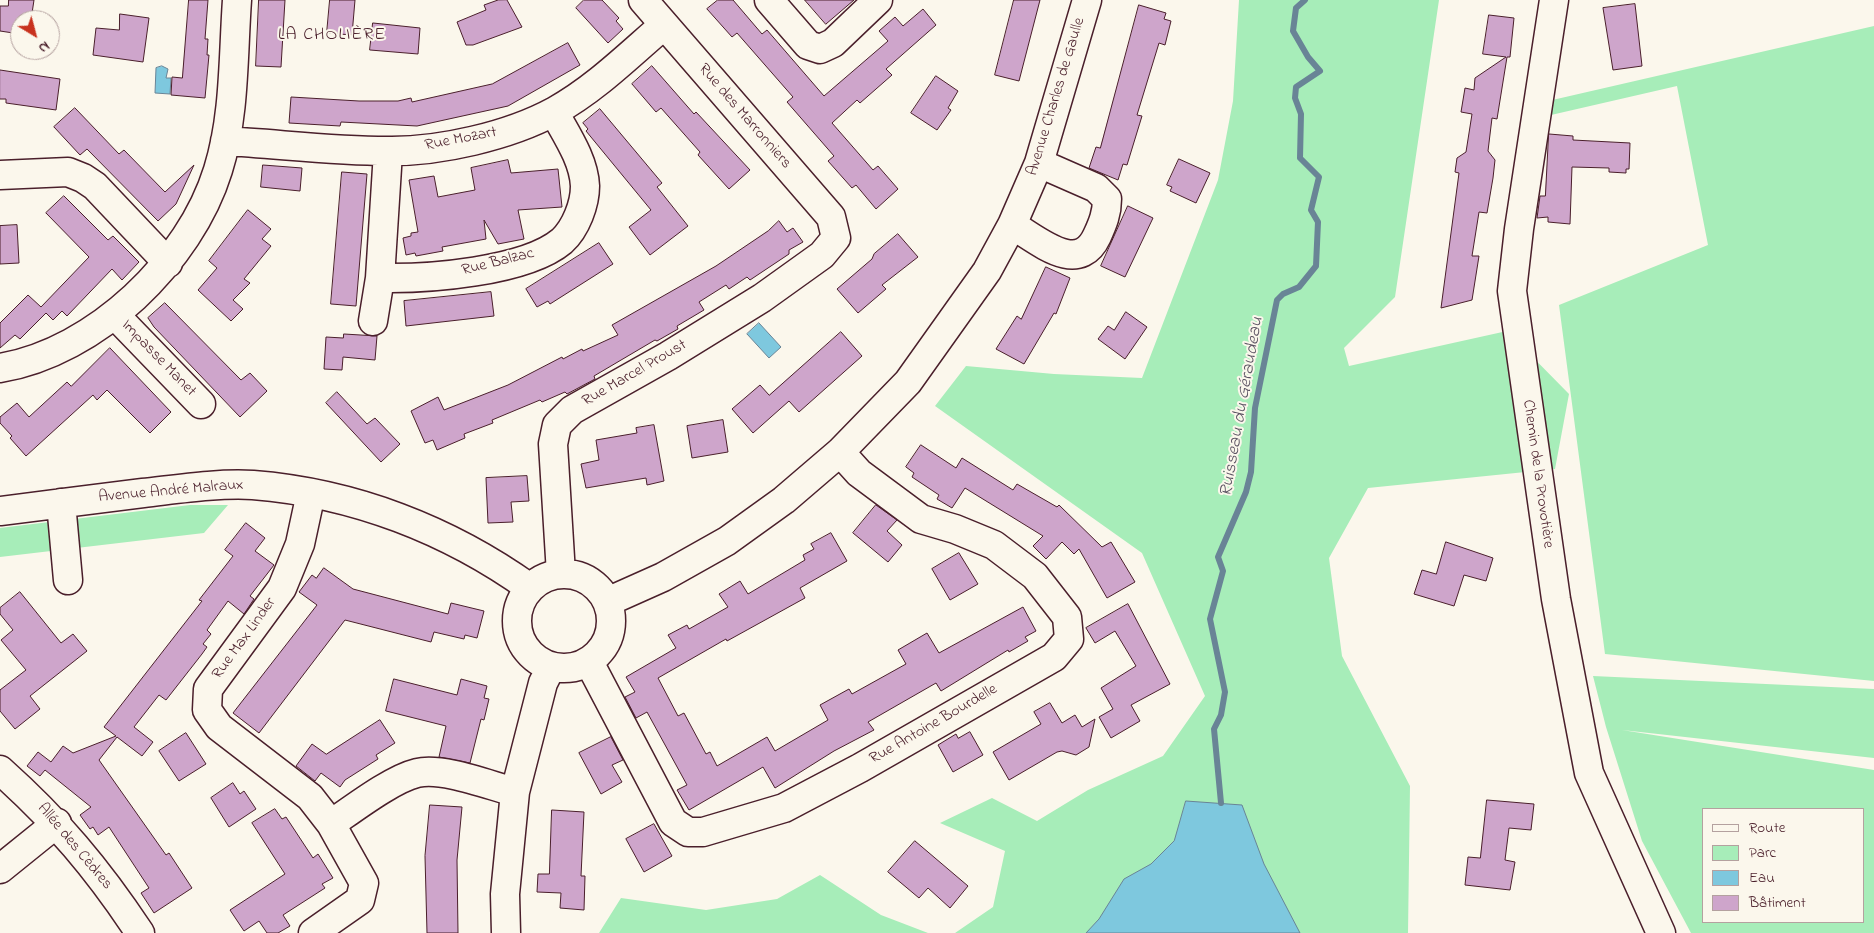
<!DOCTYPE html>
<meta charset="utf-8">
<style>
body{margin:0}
#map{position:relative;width:1874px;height:933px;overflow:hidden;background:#fbf7ec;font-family:"Indie Flower",sans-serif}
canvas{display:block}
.legend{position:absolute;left:1702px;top:808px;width:162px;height:115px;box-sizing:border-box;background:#fbf7ec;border:1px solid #b4a19f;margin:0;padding:6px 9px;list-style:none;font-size:15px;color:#4a1f2b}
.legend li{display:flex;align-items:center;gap:10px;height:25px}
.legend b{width:25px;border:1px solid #b4a19f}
.north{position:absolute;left:10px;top:10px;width:50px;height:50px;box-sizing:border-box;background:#fbf7ec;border:1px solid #b4a19f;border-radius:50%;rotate:143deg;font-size:14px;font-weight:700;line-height:20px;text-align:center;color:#4a1f2b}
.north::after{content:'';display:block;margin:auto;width:18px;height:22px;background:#c8321e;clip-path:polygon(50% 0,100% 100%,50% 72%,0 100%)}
</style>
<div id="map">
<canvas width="1874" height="933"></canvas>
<ul class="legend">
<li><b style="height:6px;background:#fbf7ec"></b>Route</li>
<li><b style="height:14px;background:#a7edb9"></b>Parc</li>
<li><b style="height:14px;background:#7ec8de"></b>Eau</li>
<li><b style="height:14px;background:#cea5cb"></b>Bâtiment</li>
</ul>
<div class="north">N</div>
</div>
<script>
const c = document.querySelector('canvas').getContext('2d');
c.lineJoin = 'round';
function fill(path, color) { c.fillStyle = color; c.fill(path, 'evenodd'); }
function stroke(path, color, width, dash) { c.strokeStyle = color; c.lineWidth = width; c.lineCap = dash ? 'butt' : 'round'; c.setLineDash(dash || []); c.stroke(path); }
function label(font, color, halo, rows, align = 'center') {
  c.font = font + ' "Indie Flower",sans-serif'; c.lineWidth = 4; c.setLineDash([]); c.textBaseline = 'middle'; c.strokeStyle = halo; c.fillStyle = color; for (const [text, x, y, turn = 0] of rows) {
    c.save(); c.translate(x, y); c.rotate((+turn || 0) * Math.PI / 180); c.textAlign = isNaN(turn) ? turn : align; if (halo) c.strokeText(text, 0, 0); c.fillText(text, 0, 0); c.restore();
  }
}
fill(new Path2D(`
 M1239 0H1439L1395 297 1344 348 1349 366 1507 331 1569 394 1555 469 1368 488 1329 558 1342 656 1410 786 1408 933H955L993 907 1005 851 940 823 992 798 1037 821 1088 790 1163 756 1205 696 1142 553 935 406 966 366 1054 374 1142 378 1218 180 1233 101Z
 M1874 26V681L1605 654 1559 305 1708 245 1677 86 1551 115 1548 101Z
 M190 505H228L204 533 0 557V528Z
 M1593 676 1874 689V758L1622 730 1874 770V933H1691L1642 841 1606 727ZM1703 809H1863V922H1703Z
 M820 875 881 915 928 933H599L621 898 706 910 777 899Z`), '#a7edb9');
const water = new Path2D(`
 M162 66 168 69 166 78H171L170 94 155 93 156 68Z
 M759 323 781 347 769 358 747 334Z
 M1186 801 1242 805 1264 864 1300 933H1086L1099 919 1124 879 1151 864 1174 841Z`);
fill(water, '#7ec8de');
stroke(water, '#698496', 1);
stroke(new Path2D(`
 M1221 803 1214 729 1221 715 1225 692 1210 619 1223 571 1218 557 1246 492 1251 472 1255 408 1277 300 1283 294 1299 287 1316 266 1318 222 1311 210 1319 177 1300 158 1301 114 1295 98 1296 87 1320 71 1308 57 1293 31 1296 8 1305 0`), '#698496', 6);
const building = new Path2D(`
 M9 0H34L31 20H20V34L0 31V6H8Z
 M189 0H208L205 39H208L207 55H209L205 98 171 95 172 77 182 78Z
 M259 0H285L281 67 256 66Z
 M330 0H355L352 35 327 33Z
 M507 0 522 27 473 45H466L457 22 486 10 484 5 498 0Z
 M584 0H602L619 18 616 21 623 29 608 43 576 8Z
 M718 0H733L762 34 767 30 824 96 888 41 879 31 895 17 903 26 923 9 936 25 886 69 892 75 860 103 857 100 832 123 873 170 878 166 898 189 876 209 856 185 852 188 828 161 834 156 787 102 793 97 737 33 732 37 707 9Z
 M805 0H854L826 24Z
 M1014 0H1040L1019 81 995 75Z
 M1635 4 1642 66 1613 70 1603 8Z
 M1139 5 1166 13 1164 19 1171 21 1165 45 1159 43 1137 115 1142 116 1127 165 1123 164 1118 180 1089 168 1096 147 1100 148Z
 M120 14 149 18 143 62 93 55 96 28 119 30Z
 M1489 15 1514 18 1510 57H1507L1497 119 1492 118 1488 151 1495 160 1493 178 1487 213 1479 212 1472 256H1479L1472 300 1441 308 1459 173 1455 172 1457 158 1466 152 1472 114 1461 112 1465 88 1474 90 1475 78 1506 57 1483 54Z
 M373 23 420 28 418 54 370 50Z
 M568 43 580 65 508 106 417 126 341 122 340 126 289 123 291 97 359 101H398L411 98 412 102 492 84Z
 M652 66 694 114 696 112 750 170 729 189 698 155 700 152 661 108 656 112 632 84Z
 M0 70 60 79 56 110 6 103V99H0Z
 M936 76 958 91 948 108 951 110 937 130 911 113Z
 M75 108 119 154 124 150 165 192 194 165 176 204 158 221 87 149 80 155 54 127Z
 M600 109 662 183 657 187 688 226 650 255 629 227 651 210 586 131 588 129 583 123Z
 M1549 134 1573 136V140L1630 143 1629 169H1626V173L1609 172V168L1572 167 1570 224 1548 222V217L1537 218 1540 196H1545Z
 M1179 159 1210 173 1196 203 1170 191 1172 187 1167 185Z
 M508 160 511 173 558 169 562 207 518 210 524 239 498 244 484 220 486 239 442 247 443 251 416 256 415 253 406 255 403 238 411 236V233L418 232 409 180 434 176 438 197 475 190 471 168Z
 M263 165 302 168 300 191 261 187Z
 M342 172 367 174 356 306 331 304Z
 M64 196 108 240 113 236 139 262 122 280 112 269 67 316 62 311 53 320 46 313 20 339 15 335 0 348V323L28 295 41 307 89 257 46 213Z
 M1128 206 1153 218 1125 277 1101 266Z
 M248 210 271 229 262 239 271 246 244 279 250 283 233 300 243 309 231 321 198 290 217 268 209 261Z
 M779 221 787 232 793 228 803 242 789 250V254L750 280 747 277 729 289 726 285 699 302 704 310 677 326 678 329 657 341 655 340 594 376 595 379 567 394 565 392 542 402 540 400 492 420 493 423 464 434 465 438 437 450 433 440 425 443 411 411 438 397 444 410 508 385 562 357 563 359 582 349 583 351 618 335 612 325 716 266 768 231Z
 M17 225 19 263 0 264V226Z
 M898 234 918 257 882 285 886 289 858 313 837 289 872 259 874 254Z
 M599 243 613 264 550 304 548 301 537 307 526 289Z
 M1046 267 1070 278 1056 314 1054 313 1024 364 996 349 1017 316 1021 319Z
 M491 292 494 316 406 326 404 301Z
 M165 303 241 380 250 373 267 391 240 417 154 327 148 318Z
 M1126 312 1147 327 1125 359 1098 339 1108 326 1114 330Z
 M841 332 862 356 799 412 789 401 753 433 732 409 760 385 769 395Z
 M344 334 377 336 375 360 343 357 342 370 324 369 326 337 343 338Z
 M110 348 171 412 150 433 107 390 97 400 93 395 26 456 10 438 12 436 0 423V417L17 403 29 417 67 382 71 386Z
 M337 392 367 424 375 418 400 444 381 462 326 403Z
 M723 420 728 452 692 458 687 426Z
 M654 425 664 481 647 485 646 478 586 488 581 464 599 460 596 440 637 433 636 428Z
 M921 445 956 468 962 458 1013 490 1017 484 1057 507 1059 505 1102 547 1111 542 1135 582 1107 598 1079 549 1074 554 1062 542 1046 559 1033 546 1043 536 965 488 952 508 937 499 939 495 912 477 914 473 906 467Z
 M527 476 529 501 511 502 513 522 488 523 486 478Z
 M876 505 897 520 887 531 902 545 888 562 853 533Z
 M246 523 265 538 255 551 274 565 250 596 254 599 244 614 228 601 207 630 211 634 203 644 207 647 202 654 166 700 159 695 134 727 153 742 142 756 117 737 99 760 166 855 169 853 192 888 154 913 141 893 149 888 109 827 98 835 93 827 90 829 80 815 91 807 45 770 40 776 27 766 38 752 51 762 63 746 73 753 116 736 104 727 202 601 199 600 233 556 225 550Z
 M831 533 847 561 800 588 805 598 727 641 726 639 658 678 678 716 684 713 706 754 710 752 717 766 767 737 775 751 828 720 820 705 849 689 852 694 906 664 898 650 927 633 939 653 1023 607 1036 631 1025 637 1028 641 1009 652 1008 650 941 691 936 683 868 722 874 730 834 751 775 788 763 767 689 810 677 790 687 785 647 712 636 718 625 697 635 692 626 677 676 648 668 635 687 625 689 629 728 607 719 594 740 581 748 594 805 560 803 555 814 549 811 544Z
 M1446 542 1493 558 1486 581 1464 575 1454 606 1414 594 1422 570 1436 574Z
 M959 553 978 584 950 600 932 569Z
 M324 568 353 589 448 614 451 603 484 611 477 638 465 635 464 639 434 632 431 642 345 620 259 733 233 713 317 605 299 592 312 575 316 578Z
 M20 592 61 643 73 634 87 651 30 696 40 709 15 729 0 711V690L26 670 1 640 13 630 0 614V608Z
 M1128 604 1170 684 1131 705 1140 721 1111 738 1099 717 1113 709 1101 688 1136 666 1115 631 1095 643 1086 628Z
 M394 679 457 695 461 679 487 686 484 698 489 699 484 720 481 719 470 763 439 757 446 726 386 711Z
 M1050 703 1062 723 1075 715 1082 727 1095 719 1089 747 1076 755 1062 751 1057 752 1009 780 993 752 1041 724 1034 712Z
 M380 720 395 743 376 755 378 759 345 780 340 787 321 773 315 781 296 766 312 744 326 754Z
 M970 732 983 755 953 772 938 745 956 734 958 738Z
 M186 733 206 764 179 781 159 751Z
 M611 737 623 760 612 765 622 782 601 794 579 753Z
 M233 783 240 794 244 791 256 809 229 827 211 798Z
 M1487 800 1534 804 1531 830 1509 828 1505 860 1515 862 1510 890 1465 885 1468 857 1480 858Z
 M430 805 462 807 457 860 458 933H427L425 856Z
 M275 809 282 819 286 817 313 858 318 854 333 878 322 884 325 888 283 915 290 926 278 933H267L259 921 244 931 230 910 285 874 252 823Z
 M552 810 584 812 581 876H585L584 910 560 908 561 893 537 892 538 874H549Z
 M654 824 672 856 644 872 626 839Z
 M915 841 968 886 950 908 928 888 919 898 888 872Z`);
fill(building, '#cea5cb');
stroke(building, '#4a1f2b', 1);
const minor = new Path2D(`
 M769 0 808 45 820 49 833 43 878 0
 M1554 0 1519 229 1512 291 1556 599 1589 773 1661 933
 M225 141C279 144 333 151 387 151 439 152 509 136 555 111 595 89 629 55 664 25
 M388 152 380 278C427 279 525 272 562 241 576 228 585 204 585 186 584 160 566 134 554 112
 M0 175 68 172 83 178 95 186 168 263
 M1012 225C1037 239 1078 277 1097 236 1103 223 1107 213 1107 199L1096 188 1039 163
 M115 315 201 404
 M373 321 380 278
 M0 368C96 352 190 261 218 170 235 116 233 56 237 0
 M311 493 300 544 282 588 208 689 207 710 219 727 310 797 331 824 364 883 360 900 313 933
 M61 503 68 580
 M0 511C48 505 95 499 143 493 179 489 217 483 253 485 354 493 449 530 530 588
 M517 621a47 47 0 1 1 94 0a47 47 0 1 1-94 0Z
 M561 574 553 444 557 425 572 410 668 356 762 298 822 255 836 238 831 217 643 0
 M607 602 663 577 727 541 784 500 840 452 908 382 987 271 1012 225 1039 163 1087 0
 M589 662 673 822 688 832H703L784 808 860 768 1054 657 1069 639 1067 617 1035 576 994 545 955 529 921 519 859 473 840 452
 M0 770C57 821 97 868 140 933
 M331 824C353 809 392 779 417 773 443 767 488 785 515 792
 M0 869 57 823
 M506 933 505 894 515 792 543 683 551 667`);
stroke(minor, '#4a1f2b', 31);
stroke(minor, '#fbf7ec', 28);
label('16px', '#4a1f2b', '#fbf7ec', [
 ["Avenue Charles de Gaulle",1057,97,-73],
 ["Rue des Marronniers",744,117,49],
 ["Rue Mozart",461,140,-11],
 ["Rue Balzac",498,263,-14],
 ["Impasse Manet",158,359,46],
 ["Rue Marcel Proust",635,374,-30],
 ["Chemin de la Provotière",1537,474,82],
 ["Avenue André Malraux",171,492,-5],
 ["Rue Max Linder",245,639,-54],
 ["Rue Antoine Bourdelle",934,725,-30],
 ["Allée des Cèdres",74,847,50]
]);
c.letterSpacing = '1px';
label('18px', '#4a1f2b', '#fbf7ec', [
 ["LA CHOLIÈRE",332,36]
]);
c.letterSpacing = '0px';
label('italic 18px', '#5a5261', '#fbf7ec', [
 ["Ruisseau du Géraudeau",1243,407,-80]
]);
</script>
